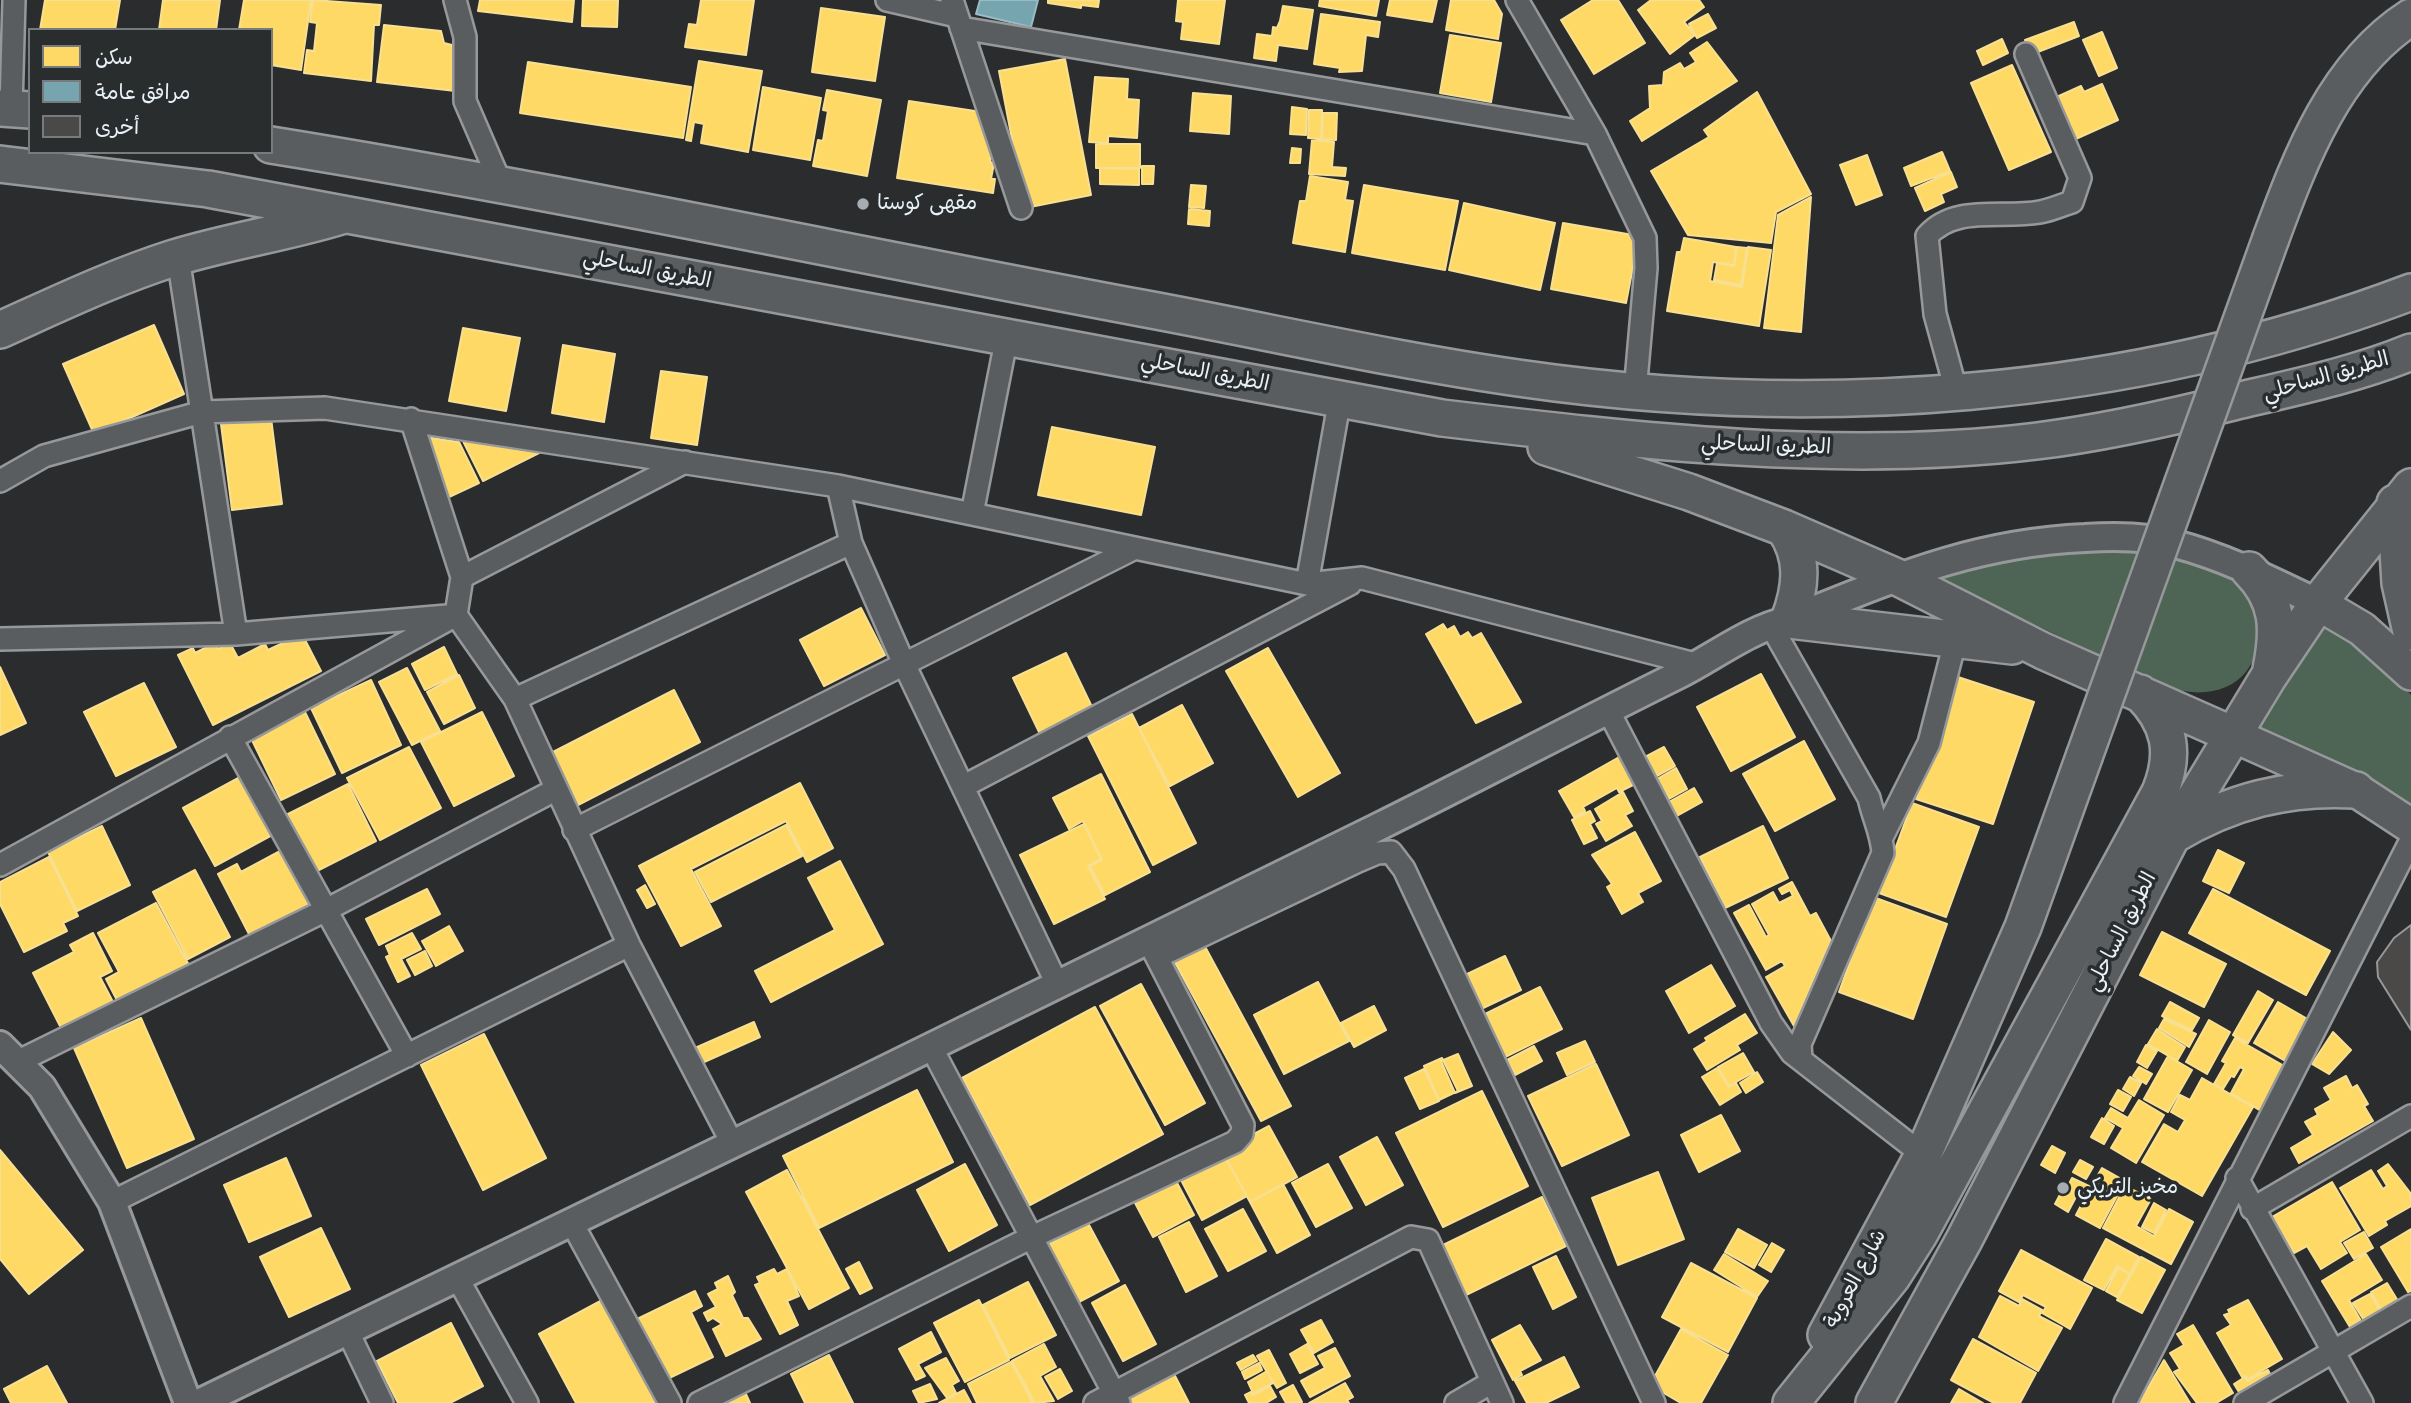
<!DOCTYPE html>
<meta charset="utf-8">
<style>
body{margin:0}
#map{position:relative;width:2411px;height:1403px;overflow:hidden;background:#2b2c2d;font-family:Sriracha,"Playpen Sans Arabic",sans-serif}
canvas{display:block}
.legend{position:absolute;left:28px;top:28px;width:245px;height:126px;box-sizing:border-box;background:#2a2d2e;border:2px solid #767b7f;margin:0;padding:9px 12px;list-style:none;font-size:21px;color:#e8f1f8}
.legend li{display:flex;align-items:center;gap:14px;height:35px}
.legend b{width:35px;border:2px solid #767b7f}
</style>
<div id="map">
<canvas width="2411" height="1403"></canvas>
<ul class="legend">
<li><b style="height:19px;background:#ffd966"></b>سكن</li>
<li><b style="height:19px;background:#76a5af"></b>مرافق عامة</li>
<li><b style="height:19px;background:#4b4947"></b>أخرى</li>
</ul>
</div>
<script>
const c = document.querySelector('canvas').getContext('2d');
c.lineJoin = 'round';
function fill(path, color) { c.fillStyle = color; c.fill(path, 'evenodd'); }
function stroke(path, color, width, dash) { c.strokeStyle = color; c.lineWidth = width; c.lineCap = dash ? 'butt' : 'round'; c.setLineDash(dash || []); c.stroke(path); }
function label(font, color, halo, rows, align = 'center') {
  c.font = font + ' Sriracha,"Playpen Sans Arabic",sans-serif'; c.lineWidth = 7; c.setLineDash([]); c.textBaseline = 'middle'; c.strokeStyle = halo; c.fillStyle = color; for (const [text, x, y, turn = 0] of rows) {
    c.save(); c.translate(x, y); c.rotate((+turn || 0) * Math.PI / 180); c.textAlign = isNaN(turn) ? turn : align; if (halo) c.strokeText(text, 0, 0); c.fillText(text, 0, 0); c.restore();
  }
}
fill(new Path2D(`
 M2097 549C2140 551 2209 551 2242 582 2253 592 2255 603 2257 616 2267 677 2222 705 2167 687L1936 578 1997 554Z
 M2320 622C2357 633 2387 666 2411 695V806L2363 777 2257 727Z`), '#4e6454');
const homes = new Path2D(`
 M45 0H120L115 30H40Z
 M163 0H220L216 30H159Z
 M244 0H311L301 70 271 65V30H239Z
 M313 0 381 5 379 25H374L371 81 304 73 307 50 314 51 317 23 310 22Z
 M480 0H574L572 22 478 11Z
 M583 0H618L617 27 582 26Z
 M701 0H754L746 55 685 47 689 24 697 25Z
 M1048 0H1099L1098 7 1081 5V8L1048 3Z
 M1178 0H1225L1219 44 1181 39 1183 22 1176 21Z
 M1320 0H1379L1376 16 1319 6Z
 M1390 0H1437L1432 22 1387 15Z
 M1451 0H1494L1502 14 1498 39 1446 30Z
 M1593 0H1618L1645 43 1594 74 1561 20Z
 M1651 0H1699L1704 7 1684 22 1695 35 1670 54 1638 10Z
 M1283 6 1313 10 1307 49 1278 45 1276 61 1254 58 1257 34 1272 36 1273 27 1277 28 1280 21Z
 M821 8 885 17 875 81 812 72Z
 M1321 14 1380 22 1378 37 1366 35 1362 71 1339 72 1340 68 1314 64Z
 M1708 14 1716 28 1697 38 1689 24Z
 M2074 22 2079 36 2030 55 2025 40Z
 M384 25 441 31 444 43 452 45 464 92 377 82Z
 M2102 32 2117 68 2099 76 2083 40Z
 M1450 35 1501 43 1491 102 1440 93Z
 M2002 39 2008 53 1983 65 1977 51Z
 M1707 42 1737 81 1642 141 1630 121 1650 108 1649 86 1663 85 1664 72 1680 63 1684 69 1696 62 1690 53Z
 M1065 59 1091 195 1025 208 999 71Z
 M699 61 762 71 748 152 701 143 704 124 694 122 691 141 686 140Z
 M528 62 691 87 683 138 520 113Z
 M2012 65 2051 152 2009 170 1971 83Z
 M1095 77 1128 79 1127 99 1139 100 1137 138 1108 136V143L1089 142Z
 M2102 84 2118 120 2069 142 2050 100 2081 86 2084 92Z
 M763 87 821 98 810 160 753 150Z
 M827 90 881 100 867 176 813 166 818 140 823 141 828 111 823 110Z
 M1757 92 1811 194 1776 212 1771 243 1688 235 1651 171 1709 137 1704 130Z
 M1193 93 1231 96 1229 134 1190 131Z
 M909 101 988 113V147H992L990 162 994 163 991 179H995L993 193 897 178Z
 M1292 107 1307 109 1306 135 1290 134Z
 M1309 110H1322L1321 139 1308 138Z
 M1323 113H1337L1336 140 1322 139Z
 M1312 140 1334 142 1332 167 1346 168 1345 176 1309 174Z
 M1096 144H1140V168H1096Z
 M1292 148 1301 149 1300 163H1290Z
 M1942 152 1950 171 1911 186 1904 168Z
 M1867 155 1882 195 1856 205 1840 165Z
 M1142 166H1154L1153 184H1142Z
 M1100 168 1139 169V185L1100 184Z
 M1951 172 1957 187 1941 194 1944 202 1925 211 1915 188Z
 M1310 176 1348 182 1345 200 1353 201 1345 252 1293 243 1300 201H1306Z
 M1191 185 1206 186 1204 208 1189 207Z
 M1364 185 1458 201 1445 270 1352 253Z
 M1811 197 1801 332 1764 328 1778 215Z
 M1464 203 1555 223 1540 290 1449 270Z
 M1189 209 1210 211 1209 226 1188 224Z
 M1563 223 1639 236 1626 303 1551 289Z
 M1684 238 1736 247 1734 265 1713 262 1710 281 1742 287 1748 247 1771 250 1759 326 1667 311 1677 252H1681Z
 M1737 247 1747 248 1741 285 1714 280 1717 263 1734 266Z
 M154 325 184 394 94 434 63 364Z
 M463 328 520 338 506 411 449 401Z
 M563 345 615 354 604 422 552 413Z
 M661 371 707 377 697 445 651 438Z
 M271 418 282 504 232 510 221 424Z
 M1052 427 1155 447 1141 515 1038 495Z
 M419 436 459 442 479 483 449 497Z
 M463 441 543 451 483 481Z
 M861 608 885 655 824 686 800 640Z
 M1443 624 1447 630 1454 626 1460 637 1468 632 1472 638 1481 633 1521 702 1476 723 1426 634Z
 M302 634 321 671 213 725 178 655 193 648 195 653 215 643 218 649 230 643 238 658 265 644 268 650Z
 M444 647 457 674 425 690 412 664Z
 M1268 648 1340 773 1298 797 1226 671Z
 M1066 653 1093 709 1040 734 1013 678Z
 M0 667 26 723 0 735Z
 M407 668 440 731 412 745 379 682Z
 M1761 674 1795 737 1731 771 1697 707Z
 M459 675 475 708 444 724 427 692Z
 M1958 677 2034 702 1993 824 1916 799Z
 M371 680 401 745 342 773 311 708Z
 M144 683 176 747 116 776 84 712Z
 M674 690 700 742 578 805 551 753Z
 M1182 705 1213 763 1170 786 1139 728Z
 M304 710 335 774 281 800 250 736Z
 M482 712 514 776 454 806 421 742Z
 M1132 714 1196 843 1153 865 1088 736Z
 M1804 741 1835 799 1775 831 1743 774Z
 M409 747 441 808 380 840 347 778Z
 M1664 747 1675 766 1655 777 1645 757Z
 M1621 756 1637 783 1619 792 1617 788 1583 807 1585 811 1574 817 1559 791Z
 M1676 768 1687 789 1669 799 1657 779Z
 M1101 774 1150 872 1105 895 1090 866 1102 860 1083 821 1069 829 1053 798Z
 M242 776 274 834 215 866 183 808Z
 M800 783 833 848 807 862 786 821 691 869 721 926 681 946 639 866Z
 M348 784 376 841 315 872 286 815Z
 M1694 788 1702 802 1675 817 1667 803Z
 M1623 792 1633 811 1625 815 1632 826 1606 841 1596 824 1602 821 1595 809Z
 M1912 803 1979 827 1946 917 1879 893Z
 M1590 811 1595 821 1590 824 1597 838 1584 844 1572 820Z
 M1084 824 1101 859 1088 866 1105 899 1054 924 1020 855Z
 M786 825 802 856 711 902 695 872Z
 M102 826 130 885 77 911 48 852Z
 M1763 826 1788 878 1725 908 1700 857Z
 M1635 832 1661 881 1638 893 1643 902 1622 914 1607 887 1612 884 1592 855Z
 M282 850 310 905 265 931 263 929 250 936 218 874 237 864 241 872Z
 M2218 850 2244 863 2229 893 2203 881Z
 M49 857 78 916 63 923 67 931 24 952 0 904V882Z
 M840 861 883 944 771 1002 755 971 835 930 808 878Z
 M195 870 230 937 188 959 153 892Z
 M1792 882 1810 916 1816 913 1831 941 1794 1026 1766 977 1785 966 1782 961 1766 970 1734 913 1749 905 1766 937 1769 935 1752 904 1773 892 1779 903 1793 896 1790 890 1782 894 1779 889Z
 M645 885 655 904 647 908 637 890Z
 M427 889 440 914 379 945 366 919Z
 M2213 889 2330 951 2306 995 2189 933Z
 M1873 897 1947 924 1913 1019 1839 992Z
 M156 903 191 969 120 1006 106 979 119 972 98 933Z
 M449 926 463 951 436 966 422 941Z
 M2162 932 2226 964 2204 1007 2140 975Z
 M93 933 112 971 100 977 113 1002 61 1028 33 973 74 952 70 945Z
 M412 933 421 949 401 959 410 976 398 982 386 957 390 955 386 946Z
 M1202 941 1291 1106 1261 1121 1172 957Z
 M425 951 432 966 415 975 407 960Z
 M1505 956 1521 990 1479 1010 1463 976Z
 M1711 965 1735 1006 1689 1033 1666 991Z
 M1318 982 1349 1041 1284 1074 1254 1015Z
 M1141 984 1205 1103 1165 1125 1100 1006Z
 M1540 987 1562 1029 1501 1059 1479 1017Z
 M2258 991 2273 1000 2248 1043 2233 1035Z
 M2170 1002 2199 1018 2192 1030 2162 1016Z
 M2278 1002 2311 1021 2287 1062 2254 1043Z
 M1374 1006 1386 1030 1354 1047 1341 1023Z
 M1095 1007 1163 1134 1030 1205 962 1078Z
 M1745 1014 1757 1033 1737 1045 1740 1050 1707 1070 1694 1049 1707 1041 1705 1038Z
 M141 1018 194 1139 127 1168 74 1048Z
 M2164 1019 2196 1034 2189 1047 2159 1028Z
 M2209 1020 2230 1032 2207 1074 2186 1062Z
 M754 1022 760 1037 702 1063 695 1048Z
 M2157 1029 2185 1047 2177 1061 2148 1044Z
 M2333 1032 2351 1050 2329 1074 2312 1064Z
 M484 1034 546 1158 483 1190 421 1065Z
 M2235 1038 2286 1067 2266 1114 2231 1093 2244 1069 2240 1067 2234 1077 2231 1076 2223 1089 2214 1084 2226 1063 2222 1061Z
 M1585 1041 1595 1062 1567 1075 1557 1053Z
 M2146 1045 2157 1051 2147 1068 2137 1062Z
 M1534 1046 1542 1061 1515 1075 1507 1060Z
 M1743 1053 1754 1072 1729 1086 1718 1067Z
 M1458 1054 1472 1086 1455 1093 1441 1061Z
 M2168 1056 2192 1070 2168 1112 2144 1099Z
 M1442 1058 1458 1091 1439 1100 1424 1066Z
 M1596 1064 1629 1135 1562 1166 1528 1096Z
 M2139 1067 2152 1074 2146 1084 2133 1076Z
 M1717 1068 1729 1087 1736 1083 1741 1092 1720 1105 1702 1077Z
 M1424 1069 1439 1101 1420 1109 1405 1078Z
 M1757 1072 1763 1082 1746 1093 1740 1083Z
 M2346 1076 2352 1088 2357 1085 2368 1104 2364 1106 2373 1121 2299 1163 2291 1148 2313 1135 2305 1122 2318 1115 2315 1109 2331 1100 2324 1088Z
 M2130 1077 2141 1083 2134 1096 2123 1089Z
 M2202 1078 2253 1107 2202 1196 2142 1162 2164 1124 2178 1132 2185 1120 2171 1112 2180 1095 2190 1100Z
 M917 1090 953 1162 819 1228 783 1156Z
 M2118 1090 2131 1097 2123 1111 2110 1104Z
 M1482 1091 1528 1186 1443 1227 1396 1133Z
 M2139 1100 2164 1115 2136 1163 2111 1148 2123 1128 2105 1118 2111 1108 2128 1118Z
 M1721 1115 1740 1151 1699 1172 1681 1135Z
 M2102 1118 2114 1126 2104 1144 2091 1137Z
 M1269 1126 1297 1177 1250 1202 1222 1151Z
 M1377 1137 1403 1185 1366 1205 1340 1157Z
 M2052 1146 2065 1153 2055 1173 2041 1165Z
 M0 1150 83 1250 29 1294 0 1259Z
 M1225 1157 1247 1196 1202 1220 1181 1180Z
 M286 1158 311 1216 249 1242 224 1185Z
 M2080 1160 2093 1167 2086 1179 2073 1172Z
 M965 1164 997 1225 949 1251 917 1190Z
 M1328 1164 1352 1208 1316 1227 1292 1183Z
 M2388 1164 2411 1194V1206L2385 1221 2387 1225 2369 1236 2340 1188 2371 1170 2383 1189 2387 1186 2378 1171Z
 M2102 1168 2125 1181 2100 1228 2076 1215 2085 1198 2067 1188 2072 1178 2091 1187Z
 M787 1170 849 1288 809 1309 746 1192Z
 M1658 1172 1684 1239 1618 1265 1592 1198Z
 M1175 1179 1194 1215 1153 1237 1134 1201Z
 M2332 1182 2360 1230 2340 1242 2347 1253 2321 1269 2307 1246 2294 1253 2272 1217Z
 M1283 1184 1310 1235 1277 1253 1250 1202Z
 M2125 1186 2151 1199 2136 1226 2154 1236 2169 1209 2193 1222 2171 1264 2103 1228Z
 M2064 1187 2077 1195 2068 1212 2055 1204Z
 M1542 1197 1566 1246 1466 1295 1441 1246Z
 M2154 1203 2166 1210 2154 1233 2142 1227Z
 M1243 1209 1266 1251 1228 1271 1205 1229Z
 M1189 1222 1217 1276 1186 1292 1159 1237Z
 M1088 1223 1119 1281 1075 1304 1044 1246Z
 M321 1228 350 1289 289 1317 260 1257Z
 M1738 1229 1767 1245 1754 1268 1725 1252Z
 M2411 1229V1291L2408 1292 2381 1247Z
 M2364 1232 2373 1248 2354 1259 2344 1243Z
 M2106 1239 2139 1257 2130 1274 2117 1266 2104 1290 2084 1280Z
 M1772 1243 1784 1250 1771 1272 1759 1265Z
 M2021 1250 2092 1288 2070 1329 2042 1313 2046 1307 2023 1295 2019 1302 1999 1291Z
 M1724 1254 1768 1281 1757 1297 1714 1270Z
 M2366 1254 2382 1280 2349 1300 2361 1321 2350 1327 2322 1281Z
 M1556 1256 1576 1297 1553 1309 1533 1267Z
 M2141 1257 2165 1270 2142 1313 2117 1300Z
 M859 1262 872 1288 860 1294 846 1269Z
 M1691 1263 1757 1298 1728 1352 1662 1317Z
 M2118 1268 2130 1274 2117 1297 2106 1291Z
 M774 1269 777 1274 787 1269 799 1296 787 1301 798 1325 780 1334 755 1285 760 1283 757 1277Z
 M728 1276 735 1292 732 1295 743 1318H748L761 1339 726 1356 713 1329 722 1324 713 1318 708 1321 704 1313 716 1307 708 1294 718 1289 715 1283Z
 M1028 1282 1056 1335 1010 1358 983 1305Z
 M2387 1283 2398 1301 2382 1311 2371 1292Z
 M1125 1285 1156 1344 1123 1361 1092 1303Z
 M695 1291 702 1306 691 1312 713 1357 663 1381 633 1321Z
 M2370 1294 2381 1312 2365 1322 2353 1303Z
 M2000 1296 2019 1306 2022 1299 2042 1310 2039 1316 2062 1328 2038 1371 1979 1337Z
 M606 1298 663 1403H576L539 1334Z
 M979 1300 1009 1360 965 1382 934 1323Z
 M2248 1300 2282 1359 2248 1379 2246 1376 2242 1377 2217 1333 2231 1325 2224 1315 2230 1313 2228 1310Z
 M1321 1320 1333 1342 1314 1353 1301 1330Z
 M451 1323 483 1386 450 1403H398L377 1361Z
 M1520 1325 1541 1360 1520 1371 1522 1375 1513 1380 1492 1340Z
 M2193 1325 2233 1393 2216 1403H2197L2174 1372 2180 1369 2170 1353 2184 1345 2177 1334Z
 M1681 1329 1728 1355 1701 1403H1681L1650 1385Z
 M931 1332 941 1352 918 1364 925 1376 916 1380 899 1349Z
 M1973 1339 2036 1373 2020 1403H1994L1951 1380Z
 M1044 1344 1056 1367 1040 1376 1054 1401 1035 1403 1012 1361Z
 M1307 1344 1318 1364 1300 1373 1290 1354Z
 M1335 1348 1350 1376 1310 1397 1301 1381 1325 1368 1318 1356Z
 M1269 1350 1286 1383 1277 1388 1257 1356Z
 M829 1355 853 1403H805L791 1374Z
 M1253 1355 1257 1361 1241 1370 1237 1363Z
 M1564 1357 1579 1387 1546 1403H1527L1515 1381Z
 M946 1358 959 1381 952 1385 956 1393 947 1398 925 1368Z
 M2164 1360 2190 1403H2139Z
 M1011 1362 1033 1403H977L968 1384Z
 M1259 1363 1262 1370 1245 1379 1242 1372Z
 M47 1366 67 1403H11L4 1389Z
 M1060 1369 1072 1391 1058 1399 1045 1377Z
 M2268 1370 2270 1374 2239 1392 2234 1384 2245 1377 2247 1381Z
 M1267 1371 1273 1383 1253 1393 1248 1382Z
 M1173 1372 1189 1403H1128L1125 1397Z
 M1345 1383 1353 1397 1347 1400 1349 1403H1309Z
 M930 1384 937 1399 919 1403 913 1391Z
 M1293 1385 1302 1402 1286 1403 1280 1392Z
 M1270 1386 1276 1397 1266 1403H1249L1245 1395 1251 1392 1253 1395Z
 M1959 1389 1983 1403H1951Z
 M964 1390 971 1403H939Z
 M745 1392 750 1403H720Z`);
fill(homes, '#ffd966');
stroke(homes, '#f8e092', 2);
const public = new Path2D(`
 M980 0H1038L1031 27 976 14Z`);
fill(public, '#76a5af');
stroke(public, '#98bcc5', 2);
const building = new Path2D(`
 M2411 925V1030L2378 977 2377 962 2394 938Z`);
fill(building, '#4b4947');
stroke(building, '#96989a', 2);
const minor = new Path2D(`
 M455 0 465 37V101L500 182
 M887 0 957 16
 M952 0 1021 208
 M1517 0 1595 134 1645 238 1646 268 1635 392
 M961 28 1595 134
 M11 108 14 0
 M178 257 236 634
 M1957 394 1935 314 1927 236C1955 204 2002 219 2040 212 2051 210 2062 205 2072 202L2080 178 2026 54
 M411 419 462 577 456 615 515 699 629 945 732 1143
 M0 481 44 456 202 412 325 408 838 486 1307 584 1362 578 1699 665
 M838 486 851 543 904 664 1057 984
 M972 514 1007 336
 M462 577 685 462
 M1307 584 1340 398
 M1770 624 1869 798C1873 817 1882 834 1883 853L1800 1044 1801 1059
 M0 639 236 634 447 616
 M515 699 851 543
 M1608 710 1771 1023 1792 1053 1923 1155
 M964 786 1350 584
 M574 830 1135 548
 M1882 837 1929 743 1956 638
 M0 865 456 615
 M1157 957 1358 861 1377 853 1391 852 1404 869 1654 1403
 M930 1045 1119 1403
 M407 1056 326 910 555 790
 M17 1062 326 910 230 737
 M2237 1178 2362 1403
 M112 1202 629 945
 M2252 1209 2411 1116
 M573 1225 670 1403
 M458 1279 527 1403
 M348 1332 382 1403
 M699 1403 1030 1238 1235 1142 1242 1134 1243 1125 1150 944
 M1095 1403 1411 1237 1428 1240 1502 1403
 M1456 1403 1492 1382
 M2125 1403 2411 840
 M2245 1403 2411 1306`);
const tertiary = new Path2D(`
 M0 1045 42 1087 112 1202 188 1403
 M199 1403C593 1214 984 1021 1376 828 1477 778 1577 725 1678 675 1714 657 1749 629 1789 620 1892 579 1972 543 2085 538 2114 536 2147 536 2175 544 2225 557 2272 581 2318 603`);
const primary = new Path2D(`
 M2318 603 2362 629 2411 673
 M2233 735 2356 790 2411 826`);
const trunk = new Path2D(`
 M0 108 30 110
 M271 145C563 192 851 254 1141 308 1266 331 1392 360 1518 378 1815 421 2129 399 2411 292
 M0 164 208 189 1442 418C1635 441 1843 465 2037 441 2103 433 2169 418 2233 402 2292 388 2355 375 2411 352
 M2271 238C2301 157 2335 66 2411 17
 M0 330C58 304 114 277 174 258 229 241 286 233 341 216
 M1546 447 1689 492 1784 528 1897 577 2043 651 2233 735
 M2395 503 2400 583 2411 632
 M1784 528C1805 558 1801 588 1789 620L2012 646
 M2249 570C2279 600 2279 630 2271 669
 M2172 836C2230 801 2288 786 2356 790
 M1826 1335 1923 1155 2023 927 2084 757
 M1791 1403 1892 1277 1920 1233 2160 792C2176 753 2170 723 2140 693
 M1874 1403 1964 1240 2172 836 2269 676 2318 603 2411 487`);
stroke(minor, '#96989a', 26);
stroke(tertiary, '#96989a', 32);
stroke(primary, '#96989a', 38);
stroke(trunk, '#96989a', 40);
stroke(minor, '#5a5d60', 21);
stroke(tertiary, '#5a5d60', 26);
stroke(primary, '#5a5d60', 33);
stroke(trunk, '#5a5d60', 35);
const trunkBridge = new Path2D(`
 M2084 757 2271 238`);
stroke(trunkBridge, '#96989a', 40, []);
stroke(trunkBridge, '#5a5d60', 35);
for (const [x, y, r, color] of [
 [863,204,7,"#a6acb1"],
 [2063,1188,7,"#a6acb1"]
]) { const dot = new Path2D(); dot.arc(x, y, r, 0, 2 * Math.PI); c.fillStyle = color; c.fill(dot); stroke(dot, '#2a2d2e', 2.5); }
label('21px', '#e8f1f8', '#2a2d2e', [
 ["مقهى كوستا",877,204],
 ["مخبز التريكي",2077,1188]
], 'left');
label('21px', '#e8f1f8', '#2a2d2e', [
 ["الطريق الساحلي",647,270,11],
 ["الطريق الساحلي",1205,373,11],
 ["الطريق الساحلي",2326,377,-16],
 ["الطريق الساحلي",1766,446,2],
 ["الطريق الساحلي",2122,932,-63],
 ["شارع العروبة",1856,1279,-62]
]);
</script>
